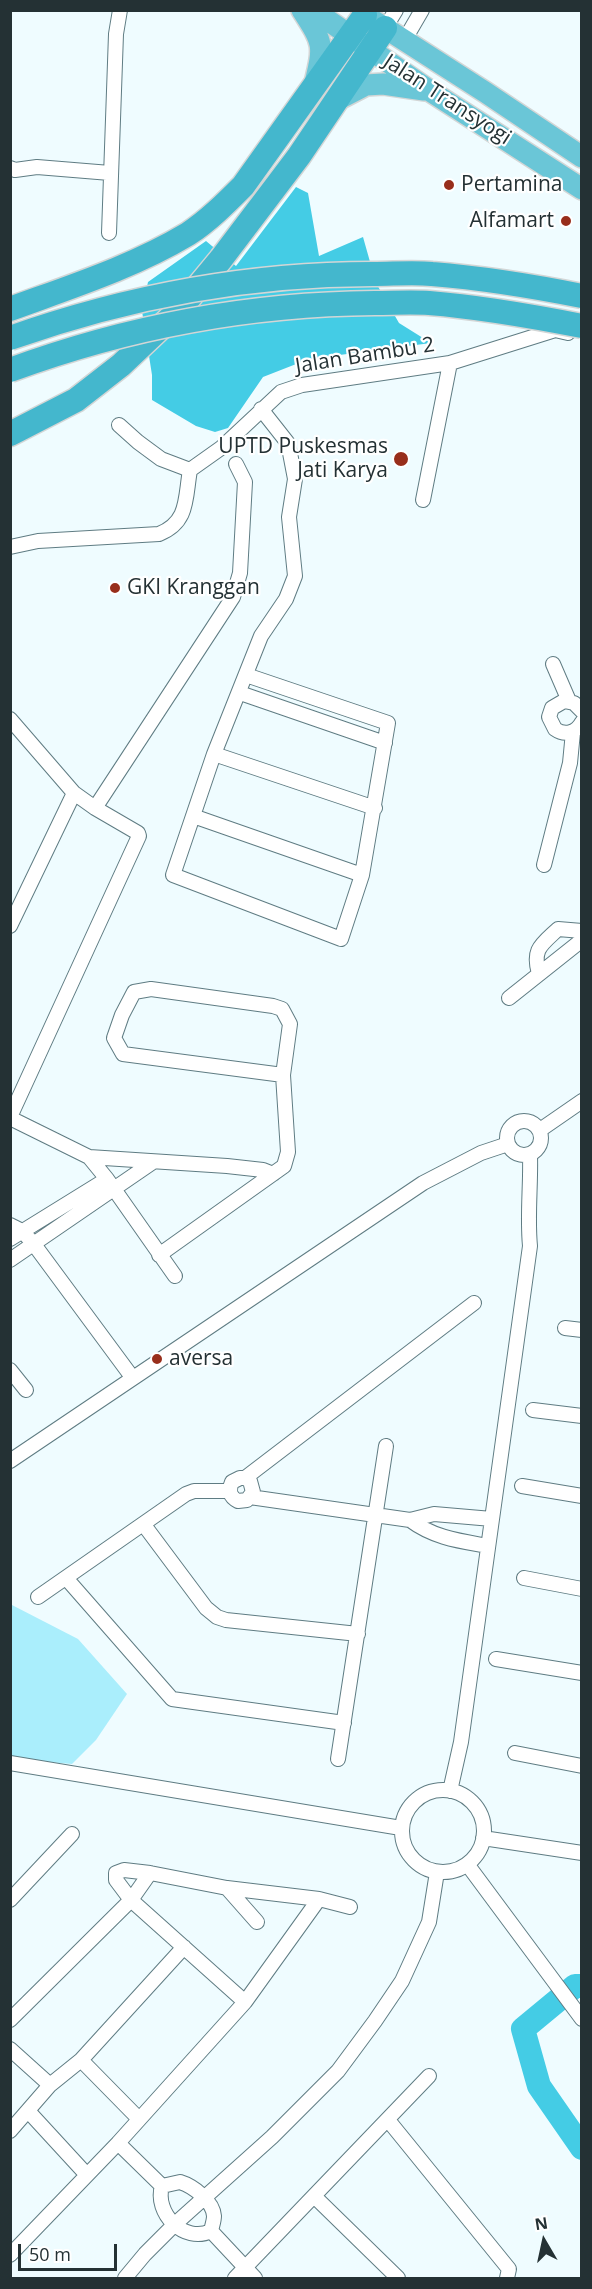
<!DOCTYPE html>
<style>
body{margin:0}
#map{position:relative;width:592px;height:2289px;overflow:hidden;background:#effcff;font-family:"Open Sans",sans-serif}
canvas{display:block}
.frame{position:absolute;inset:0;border:12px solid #243134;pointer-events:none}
.north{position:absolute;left:514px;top:2211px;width:60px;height:60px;-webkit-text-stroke:4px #fff;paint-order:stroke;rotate:351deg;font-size:16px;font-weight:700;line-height:24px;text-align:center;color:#243134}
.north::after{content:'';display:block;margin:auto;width:21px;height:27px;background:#243134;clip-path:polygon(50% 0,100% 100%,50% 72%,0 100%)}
.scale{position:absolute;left:18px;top:2244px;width:99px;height:27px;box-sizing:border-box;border:3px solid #243134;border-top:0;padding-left:8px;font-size:18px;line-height:21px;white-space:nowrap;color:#243134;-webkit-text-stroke:4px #fff;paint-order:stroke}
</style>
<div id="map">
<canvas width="592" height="2289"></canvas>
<div class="frame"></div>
<div class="north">N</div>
<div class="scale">50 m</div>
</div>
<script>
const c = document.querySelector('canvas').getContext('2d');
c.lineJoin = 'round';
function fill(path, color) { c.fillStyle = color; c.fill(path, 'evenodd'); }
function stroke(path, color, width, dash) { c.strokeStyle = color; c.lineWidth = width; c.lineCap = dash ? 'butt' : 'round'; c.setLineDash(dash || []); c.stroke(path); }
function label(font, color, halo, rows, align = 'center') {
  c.font = font + ' "Open Sans",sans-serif'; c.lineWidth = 4.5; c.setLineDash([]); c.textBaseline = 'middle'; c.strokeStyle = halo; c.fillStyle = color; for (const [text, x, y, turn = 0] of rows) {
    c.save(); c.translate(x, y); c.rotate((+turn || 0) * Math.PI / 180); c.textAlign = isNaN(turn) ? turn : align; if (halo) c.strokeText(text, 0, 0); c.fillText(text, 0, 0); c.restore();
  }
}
fill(new Path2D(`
 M10 1604 78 1639 127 1694 96 1740 72 1764 11 1759Z`), '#aaeefc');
fill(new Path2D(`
 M296 187 308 193 319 256 363 237 376 283 399 323 431 343 309 359 263 377 228 428 215 432 196 426 152 400V375L142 311 148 282 206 241 236 266Z`), '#44cce5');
stroke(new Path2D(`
 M582 1986H575L523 2029 539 2086 582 2148`), '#44cce5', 24);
const minor = new Path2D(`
 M385 28 396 10
 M404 41 422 10
 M10 168 15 170 37 167 110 173
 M109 233 116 34 120 10
 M119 425 138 442 161 459 190 470
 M423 500 450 363
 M10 547 38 541 159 534C189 522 185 498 190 470L221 448 281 392 302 385 450 363 555 330 568 333
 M553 664 569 701
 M246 675 388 723 362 875 341 939 173 875 214 754 261 636 286 599 295 576 289 517 295 479 290 453 287 442 261 409
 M240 693 385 743
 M582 711 574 703 564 701 552 708 549 717 555 729C565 736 576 733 582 722
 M10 719 74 793 95 808 138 833 139 836 10 1117
 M214 754 375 808
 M95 808 233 597 240 573 245 482 236 464
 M193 816 362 875
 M544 865 570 763 573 732
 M10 926 74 793
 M539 974C532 949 541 945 558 929L582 931
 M151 989 273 1006 282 1009 290 1024 283 1075 123 1054 114 1038 122 1015 134 992Z
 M509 998 582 940
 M10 1118 89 1157 107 1179 175 1276
 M507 1138a17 17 0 1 1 34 0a17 17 0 1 1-34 0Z
 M540 1130 582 1101
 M89 1157 227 1166 263 1170 273 1174
 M10 1225 22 1231 33 1243 132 1377
 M10 1239 107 1179
 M159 1255 284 1166 288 1152 283 1075
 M10 1260 153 1162
 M565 1328 582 1330
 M10 1370 26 1390
 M533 1410 582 1416
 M10 1461 423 1183 481 1153 508 1144
 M245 1478 250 1481 253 1492 247 1500 238 1501C230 1497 228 1491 232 1482L240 1478H245L474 1303
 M522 1486 582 1496
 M250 1497 410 1520 434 1514 492 1519
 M410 1520C434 1538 460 1541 488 1546
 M144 1525 206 1608 217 1617 226 1620 358 1634
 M66 1578 172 1699 344 1723
 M524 1578 582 1589
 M38 1597 186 1494 194 1491H229
 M496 1659 582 1673
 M515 1753 582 1766
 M338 1759 386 1446
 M10 1763 401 1828
 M402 1831a41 41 0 1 1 82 0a41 41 0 1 1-82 0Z
 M450 1791 461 1742 530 1246C527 1215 531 1185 530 1155
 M483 1838 582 1853
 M467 1864 582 2019
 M227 1888 257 1922
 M10 1900 72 1834
 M245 2002 131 1900 116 1880V1873L124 1870 150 1873 227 1888 319 1899 350 1907
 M10 2020 131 1900 150 1873
 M10 2049 50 2085
 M81 2060 139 2119
 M29 2112 86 2174
 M388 2120 509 2269 507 2278
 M10 2131 50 2085 81 2060 184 1947
 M118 2143 162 2186
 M180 2182C193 2186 213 2201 214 2216 214 2221 212 2226 211 2231 184 2244 154 2213 162 2186Z
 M315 2197 398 2278
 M211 2231 255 2278
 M10 2255 118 2143 245 2002 319 1899
 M125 2278 145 2254 175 2224 272 2137 338 2071 375 2021 402 1981 429 1922 437 1872
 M235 2278 429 2076`);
const trunk = new Path2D(`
 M302 10C324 44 324 45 315 83
 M313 10 430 91 582 189
 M371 19 485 92 582 157
 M337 100 366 85 383 84 424 90`);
const motorway = new Path2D(`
 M10 309C70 287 133 267 188 234 208 221 226 203 243 186L365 15
 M10 434 76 400 121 365 178 311 221 259 299 156 385 28`);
stroke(minor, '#5f7c83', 16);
stroke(trunk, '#d3d6d6', 24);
stroke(motorway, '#d3d6d6', 27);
stroke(minor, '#fff', 14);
stroke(trunk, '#6ac6d7', 21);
stroke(motorway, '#44b7cd', 24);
const motorwayBridge = new Path2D(`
 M10 338C126 297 250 274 373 274 393 274 413 272 432 274 482 278 532 286 582 296
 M10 370C127 327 251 304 375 303 393 303 411 302 429 303 480 307 531 316 582 326`);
stroke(motorwayBridge, '#d3d6d6', 27, []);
stroke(motorwayBridge, '#44b7cd', 24);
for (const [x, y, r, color] of [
 [449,185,6,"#982e1b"],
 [566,221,6,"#982e1b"],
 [401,459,8,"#982e1b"],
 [115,588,6,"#982e1b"],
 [157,1359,6,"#982e1b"]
]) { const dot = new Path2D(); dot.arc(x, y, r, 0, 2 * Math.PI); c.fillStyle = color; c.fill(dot); stroke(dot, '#fff', 2); }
label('21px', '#243134', '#fff', [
 ["Jalan Transyogi",447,100,33],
 ["Jalan Bambu 2",365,356,-9]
]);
label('21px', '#243134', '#fff', [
 ["Pertamina",461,185],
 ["Alfamart",554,221,"right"],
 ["UPTD Puskesmas",388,447,"right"],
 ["Jati Karya",388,471,"right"],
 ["GKI Kranggan",127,588],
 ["aversa",169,1359]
], 'left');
</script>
